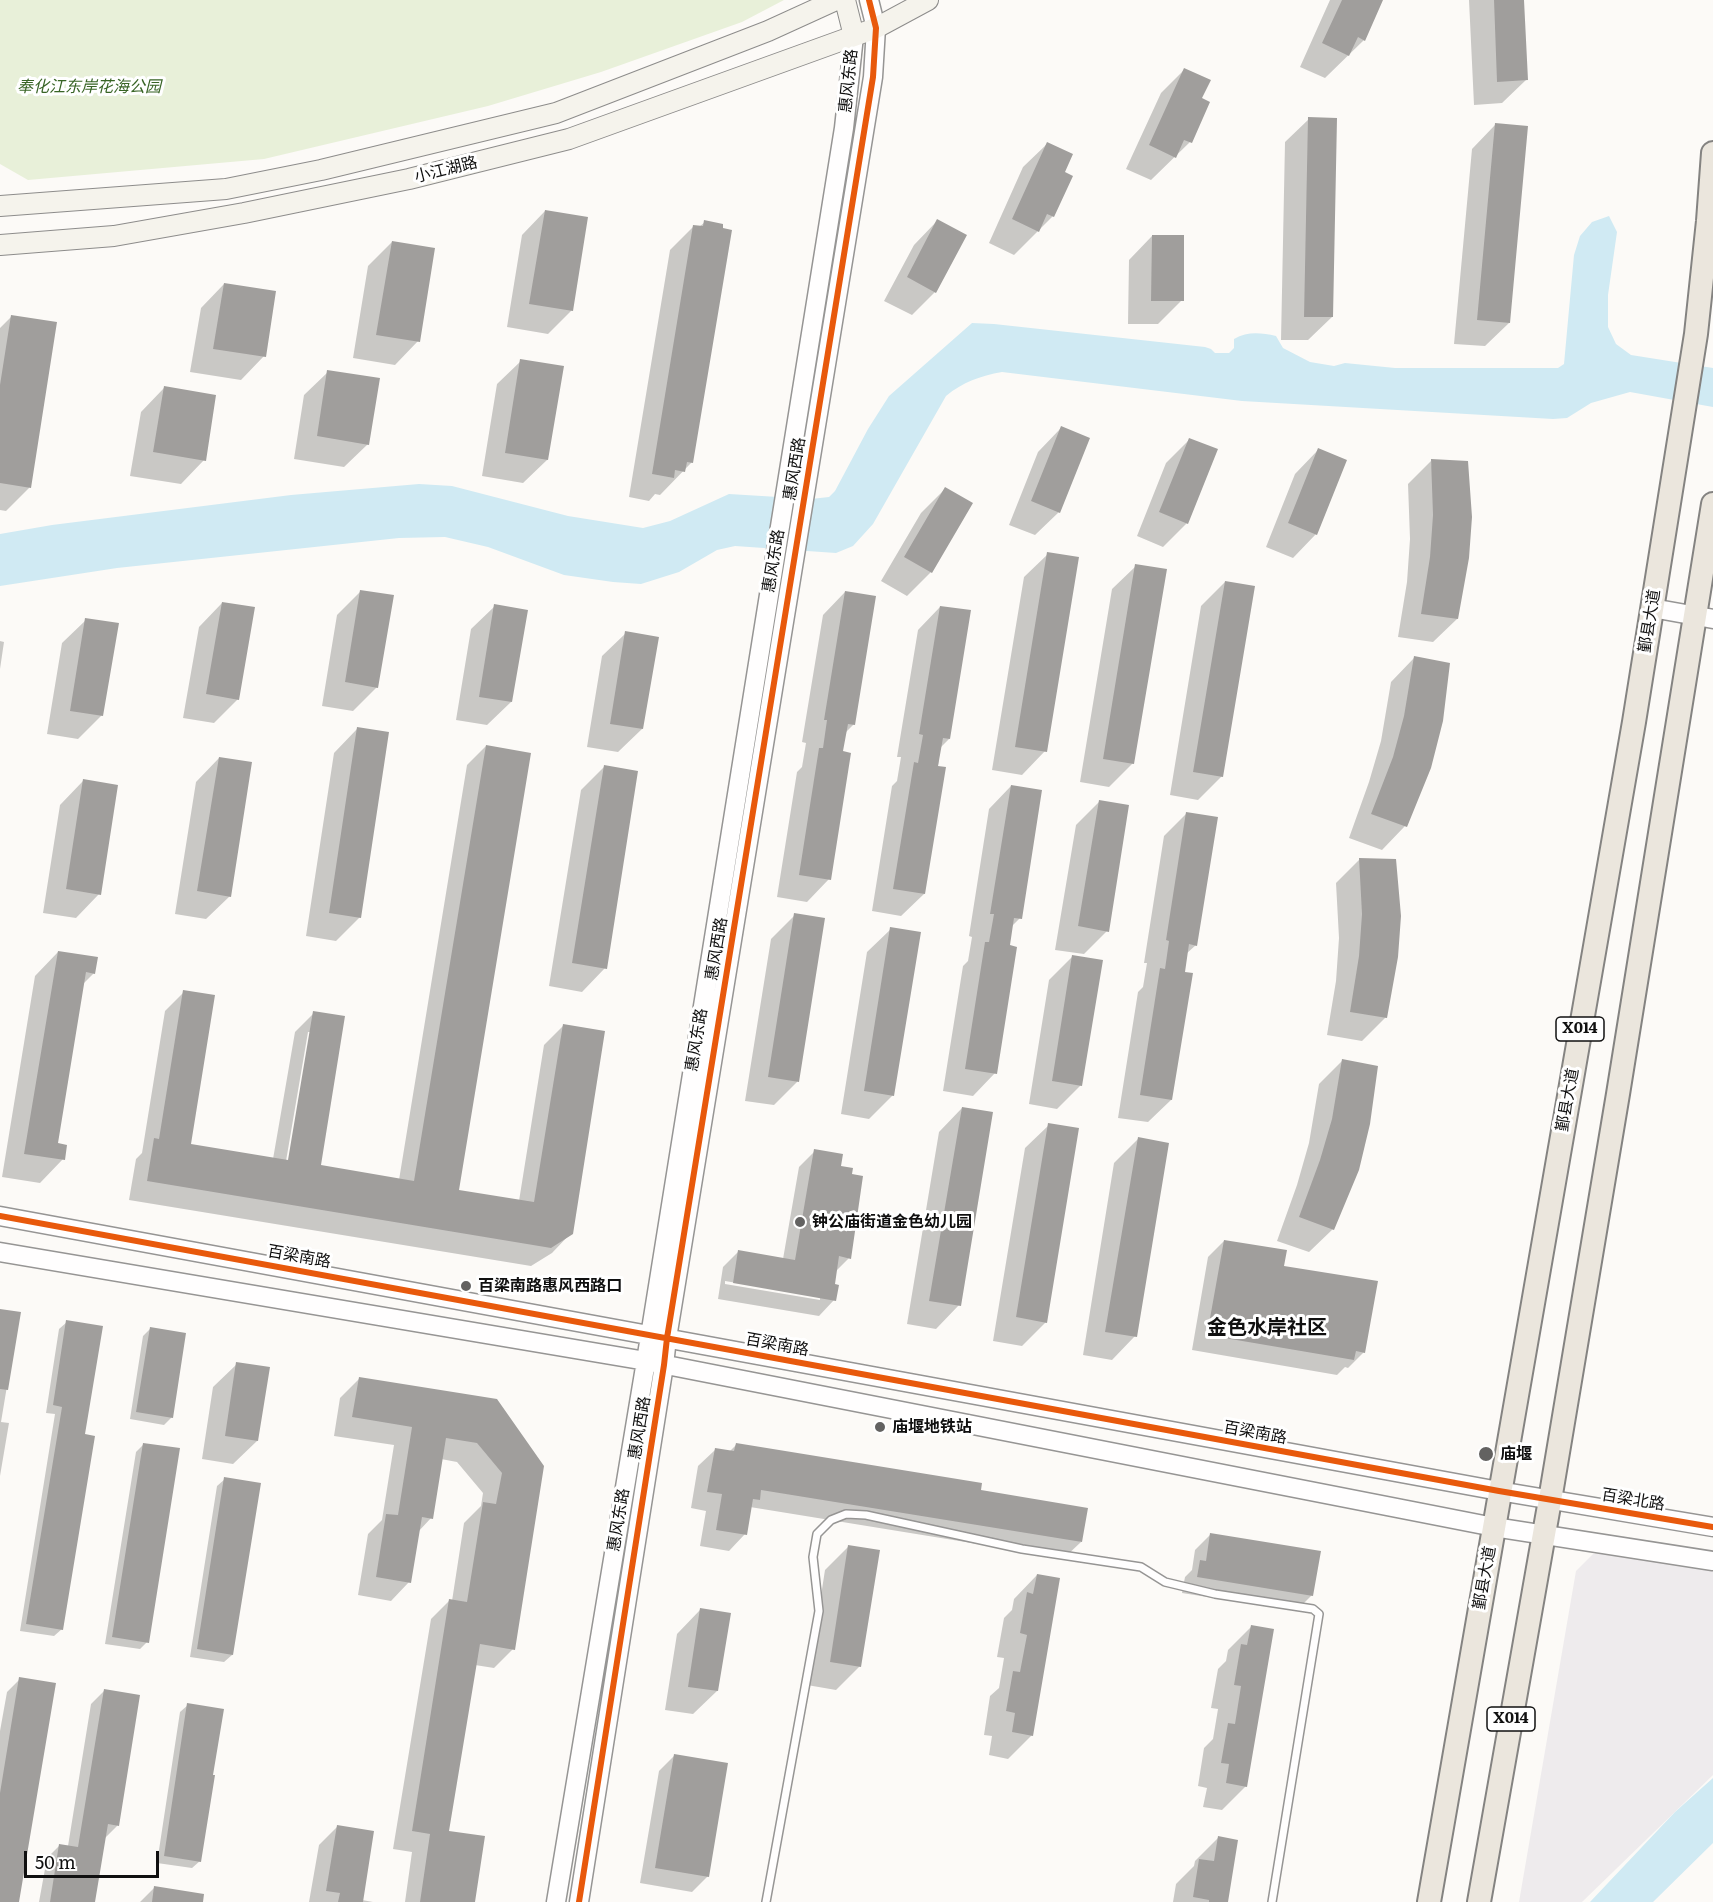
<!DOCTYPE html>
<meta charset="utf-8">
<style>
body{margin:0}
#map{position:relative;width:1713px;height:1902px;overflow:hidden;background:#fcfaf7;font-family:Literata,serif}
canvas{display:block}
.scale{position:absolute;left:24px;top:1851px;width:135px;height:27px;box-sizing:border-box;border:3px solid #101010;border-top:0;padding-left:8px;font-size:18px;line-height:21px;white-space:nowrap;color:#101010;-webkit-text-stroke:4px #fff;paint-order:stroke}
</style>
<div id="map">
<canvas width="1713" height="1902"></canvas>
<div class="scale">50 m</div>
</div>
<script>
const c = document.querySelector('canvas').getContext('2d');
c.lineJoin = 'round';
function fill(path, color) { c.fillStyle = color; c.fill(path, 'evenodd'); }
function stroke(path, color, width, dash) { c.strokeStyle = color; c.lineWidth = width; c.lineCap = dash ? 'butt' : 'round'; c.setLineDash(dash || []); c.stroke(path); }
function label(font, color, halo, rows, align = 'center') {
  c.font = font + ' Literata,"Noto Sans SC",serif'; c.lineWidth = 6; c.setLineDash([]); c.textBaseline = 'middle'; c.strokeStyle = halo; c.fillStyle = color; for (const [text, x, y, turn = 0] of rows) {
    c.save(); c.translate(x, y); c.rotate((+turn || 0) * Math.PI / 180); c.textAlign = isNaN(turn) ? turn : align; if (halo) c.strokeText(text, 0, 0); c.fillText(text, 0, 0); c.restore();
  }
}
fill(new Path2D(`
 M1615 1550 1713 1564V1775L1582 1902H1519L1576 1571 1593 1554Z`), '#eeebed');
fill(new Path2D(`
 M0 0H784L742 22 601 72 488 106 264 159 28 180 0 164Z`), '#e8f0d9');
fill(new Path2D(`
 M1609 216 1617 232 1608 295V327L1616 344 1631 355 1713 368V407L1630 392 1591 403 1567 418 1553 419 1242 401 1002 372C980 376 963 382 946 396L873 524 853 546 836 553 735 546 717 550 679 572 641 584 613 582 564 575 488 547 445 537 399 538 117 568 0 586V534L52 525 291 495 419 484 452 486 568 516 643 528 670 521 729 494 811 499 829 497 835 491 868 429 889 396 972 323 994 324 1205 347 1211 349 1215 353H1229L1234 348V339C1248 331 1261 333 1276 336L1283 348 1310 362 1334 366 1345 363 1395 368H1558L1564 364 1574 255 1580 236 1592 222Z
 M1713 1778V1843L1653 1902H1590L1675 1812Z`), '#d0eaf3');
fill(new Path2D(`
 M1330 0H1380L1364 40 1325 78 1300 67Z
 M1469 0H1522L1526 80 1502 103 1474 105Z
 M1184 70 1200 99 1190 142 1151 180 1126 169 1161 93Z
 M1309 119 1332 317 1308 340H1281L1285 142Z
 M1495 125 1509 323 1485 346 1454 344 1472 149Z
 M1047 144 1063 173 1053 216 1014 255 989 243 1023 167Z
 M545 211 572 310 548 334 507 327 522 235Z
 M937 221 935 292 912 315 884 301 914 245Z
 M705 222 692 462 660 495 655 494 649 501 629 497 670 250 694 226 699 227Z
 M1152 236 1182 300 1158 324H1128L1129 260Z
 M392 242 418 341 395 365 353 358 368 266Z
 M224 284 264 356 241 380 190 372 201 308Z
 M12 316 29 488 6 511 0 510V328Z
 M521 361 547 460 523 483 482 476 497 384Z
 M328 372 368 444 344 467 294 459 304 395Z
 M164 388 204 460 181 484 130 476 141 412Z
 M1061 428 1059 512 1035 535 1009 525 1038 452Z
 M1190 439 1187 523 1163 547 1137 536 1166 463Z
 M1318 450 1316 534 1293 558 1266 547 1295 474Z
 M1431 461 1457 619 1433 642 1398 637 1407 582 1410 539 1408 484Z
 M945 489 931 572 907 596 881 581 921 513Z
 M1048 554 1045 751 1022 775 992 770 1024 577Z
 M1136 566 1133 763 1109 787 1080 782 1112 589Z
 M1225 582 1222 776 1198 800 1170 795 1201 606Z
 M361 591 377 687 353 711 322 706 337 615Z
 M845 592 854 724 845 733 842 753 829 879 807 902 777 897 797 772 802 767 806 743 802 742 823 615Z
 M222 603 238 699 214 723 183 718 199 627Z
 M495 606 511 702 487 725 456 720 471 629Z
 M940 607 949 739 940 748 924 894 901 916 872 911 892 786 897 781 901 757H897L918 630Z
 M86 620 102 715 78 739 47 734 62 643Z
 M626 633 642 729 618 752 587 747 602 656Z
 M0 641 4 642 0 669Z
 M1414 658 1405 826 1382 850 1349 838 1369 782 1381 741 1391 682Z
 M357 729 360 917 336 941 306 936 334 753Z
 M486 746 457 1191 519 1201 544 1045 563 1026 571 1233 552 1253 531 1266 129 1200 136 1159 142 1153 165 1011 184 992 189 1145 273 1159 295 1032 314 1013 319 1167 399 1180 467 765ZM308 1032H311L288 1168 285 1167Z
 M219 758 230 896 206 919 175 914 196 782Z
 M604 767 605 968 582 992 549 986 581 790Z
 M83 781 99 894 76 918 43 913 60 805Z
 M1011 786 1020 918 1011 927 995 1073 973 1096 943 1091 963 966 968 961 972 937 969 936 989 809Z
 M1099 802 1107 931 1084 954 1055 950 1076 825Z
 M1187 813 1196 945 1186 954 1171 1100 1148 1122 1118 1118 1138 992 1143 987 1147 963H1144L1164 836Z
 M1360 859 1386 1017 1362 1041 1327 1035 1336 981 1339 938 1336 883Z
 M795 915 797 1082 774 1105 745 1101 771 939Z
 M891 929 893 1095 869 1119 841 1114 867 952Z
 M58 952 94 973 83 984 57 1145 63 1159 40 1183 2 1177 35 976Z
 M1073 956 1081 1085 1057 1109 1029 1104 1049 980Z
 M1342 1061 1333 1229 1309 1252 1277 1241 1297 1185 1309 1143 1319 1084Z
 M962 1108 959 1305 936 1329 907 1324 939 1132Z
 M1049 1125 1046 1322 1022 1346 993 1341 1025 1148Z
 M1138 1139 1135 1336 1112 1360 1083 1355 1114 1163Z
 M815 1151 840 1167 849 1258 835 1272 834 1300 819 1316 718 1299 723 1267 739 1251 783 1259 799 1167ZM725 1281 820 1297V1300L725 1284Z
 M1224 1241 1364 1352 1348 1368 1345 1367 1337 1375 1192 1350 1208 1257Z
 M0 1311 19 1314 1 1422 9 1423 0 1476Z
 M67 1322 62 1629 54 1636 20 1631 55 1414 46 1413 59 1329Z
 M150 1329 172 1417 164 1425 130 1419 143 1336Z
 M237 1364 257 1441 233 1464 202 1459 213 1387Z
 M359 1379 542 1467 513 1649 494 1668 475 1665 448 1832 474 1902H405L412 1852 393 1849 431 1619 450 1600 452 1601 464 1523 481 1506 483 1493 457 1462 441 1459 431 1518 418 1532 409 1582 391 1601 358 1595 368 1534 382 1520 394 1445 334 1436 340 1398Z
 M144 1444 147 1642 140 1649 105 1644 136 1452Z
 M736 1445 979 1492 1081 1542 1064 1558 750 1507 745 1534 729 1551 700 1546 706 1511 691 1508 698 1466 715 1450 729 1452Z
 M225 1479 232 1655 224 1662 190 1657 217 1486Z
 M1211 1534 1312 1595 1296 1611 1182 1593 1185 1577 1192 1570 1195 1550Z
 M848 1547 860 1666 836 1690 807 1685 825 1570Z
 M1037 1575 1032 1735 1008 1759 989 1755 992 1736 984 1735 990 1696 999 1688 1004 1658 997 1657 1004 1618 1012 1610 1014 1599Z
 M700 1610 717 1691 693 1714 665 1710 677 1634Z
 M1251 1627 1246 1786 1222 1810 1203 1807 1207 1788 1198 1786 1204 1748 1213 1739 1218 1709 1211 1708 1218 1669 1226 1661 1228 1650Z
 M20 1679 17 1902H0V1731L7 1692Z
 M104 1691 117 1826 104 1839 93 1902H39L47 1858 60 1845 68 1846 91 1704Z
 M188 1705 200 1861 192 1868 157 1863 180 1712Z
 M675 1755 708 1876 692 1892 640 1883 659 1771Z
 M338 1826 362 1900 373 1902H309L319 1845Z
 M1218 1838 1226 1902H1173L1176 1884 1194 1866 1195 1861Z
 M155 1887 184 1902H140Z`), '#0003');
fill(new Path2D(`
 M1342 0H1383L1365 41 1358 37 1349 56 1322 43Z
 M1494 0H1524L1528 80 1497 82Z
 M1184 68 1211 80 1202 98 1210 102 1192 143 1184 140 1176 158 1149 145Z
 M1308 117 1337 118 1333 317H1304Z
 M1495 123 1528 126 1510 323 1477 320Z
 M1047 142 1073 154 1065 172 1073 176 1054 217 1047 214 1039 232 1012 219Z
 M545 210 588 217 573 311 529 304Z
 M937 219 967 235 936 293 907 277Z
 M704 220 723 224V228L732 230 693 463 687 462 685 472 675 470 674 478 652 474 693 225 703 226Z
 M1152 235H1184V301H1151Z
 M392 241 435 248 420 342 376 335Z
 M224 283 276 291 266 357 213 349Z
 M11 315 57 322 31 488 0 483V385Z
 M520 359 564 366 548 460 505 453Z
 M327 370 380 378 369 445 317 436Z
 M164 386 216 395 206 461 153 452Z
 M1061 426 1090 438 1060 513 1031 501Z
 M1189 438 1218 449 1188 524 1159 512Z
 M1318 448 1347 460 1317 535 1288 523Z
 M1431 459 1468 461 1472 517 1469 558 1458 619 1421 614 1430 557 1433 515Z
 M945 487 973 503 932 573 904 557Z
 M1047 552 1079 557 1047 752 1015 747Z
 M1135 564 1167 569 1134 764 1103 759Z
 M1225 581 1255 586 1223 777 1193 772Z
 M360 590 394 595 378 688 345 682Z
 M845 591 876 596 855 725 848 724 843 751 851 753 831 880 799 875 819 748H823L827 720H824Z
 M222 602 255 607 239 700 206 694Z
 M494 604 528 610 512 702 479 697Z
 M940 606 971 610 950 739 943 738 938 766 946 767 925 894 893 889 914 762 918 763 923 735 919 734Z
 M85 618 119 623 103 716 70 711Z
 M625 631 659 637 643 729 610 724Z
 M1414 656 1450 663 1443 721 1431 768 1407 827 1371 814 1393 757 1404 716Z
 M357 727 389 732 361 918 329 913Z
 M486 745 531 753 459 1190 534 1202 563 1024 605 1031 573 1234 551 1248 147 1181 154 1138 159 1139 183 990 215 995 191 1144 288 1160 313 1011 345 1016 321 1165 414 1181Z
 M219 757 252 762 231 897 197 891Z
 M604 765 638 771 607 969 572 963Z
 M83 779 118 785 101 895 66 889Z
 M1011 785 1042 790 1022 919 1014 918 1010 945 1017 947 997 1074 965 1069 985 942H989L994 914H990Z
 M1099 800 1129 805 1109 932 1078 926Z
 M1186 812 1218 817 1197 946 1189 944 1185 972 1193 973 1172 1100 1140 1095 1160 968 1165 969 1169 941 1166 940Z
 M1359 858 1396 859 1401 916 1398 957 1387 1018 1350 1012 1359 956 1362 914Z
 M794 913 825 918 799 1082 768 1077Z
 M890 927 921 932 894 1096 864 1091Z
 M58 951 98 957 95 974 86 972 58 1143 67 1145 65 1160 24 1154Z
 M1072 955 1103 960 1082 1086 1052 1081Z
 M1342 1059 1378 1066 1370 1124 1359 1170 1334 1230 1299 1217 1320 1160 1332 1119Z
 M962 1107 993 1112 961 1306 929 1301Z
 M1048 1123 1079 1128 1047 1323 1016 1317Z
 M1138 1137 1169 1143 1137 1337 1105 1332Z
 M814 1149 843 1154 841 1166 853 1168 852 1174 863 1176 851 1259 839 1256 835 1284 839 1285 836 1301 733 1283 738 1250 795 1260Z
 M1224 1240 1287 1250 1284 1266 1378 1281 1365 1353 1356 1351 1354 1360 1207 1335Z
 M0 1309 21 1312 8 1390 0 1389Z
 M66 1320 103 1326 85 1434 95 1436 63 1630 26 1624 62 1407 53 1405Z
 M150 1327 186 1333 173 1418 136 1412Z
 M236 1362 270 1367 258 1441 225 1436Z
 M359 1377 497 1399 544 1466 515 1650 480 1644 449 1831 485 1836 475 1902H420L430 1834 412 1831 449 1599 467 1602 483 1502 496 1504 502 1473 477 1443 446 1438 433 1519 422 1517 411 1583 376 1577 386 1514 398 1515 412 1427 352 1417Z
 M143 1443 180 1448 149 1643 112 1637Z
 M736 1443 982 1483 981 1490 1088 1508 1082 1542 761 1490 760 1500 753 1499 747 1535 716 1530 722 1494 707 1492 715 1448 734 1451Z
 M224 1477 261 1483 233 1655 197 1649Z
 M1210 1533 1321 1551 1313 1596 1197 1577 1200 1560 1206 1561Z
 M848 1545 880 1550 861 1667 830 1662Z
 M1037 1574 1060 1578 1033 1736 1012 1732 1015 1713 1006 1711 1013 1671 1020 1672 1027 1635 1020 1633 1027 1592 1033 1594Z
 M700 1608 731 1613 718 1691 688 1687Z
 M1251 1625 1274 1629 1247 1787 1226 1783 1229 1764 1221 1763 1228 1723 1235 1724 1241 1686 1234 1685 1241 1644 1247 1645Z
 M19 1677 56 1683 19 1902H0V1793Z
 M104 1689 140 1695 119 1826 108 1824 95 1902H50L59 1844 78 1847Z
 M187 1703 224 1709 213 1775H215L201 1862 164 1856Z
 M674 1754 728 1763 709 1877 655 1868Z
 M337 1825 374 1831 363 1902H338L340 1893 326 1891Z
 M1218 1836 1238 1840 1228 1902H1209V1900L1193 1897 1199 1859 1214 1861Z
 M154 1886 204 1894 203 1902H152Z`), '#a09e9c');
const service = new Path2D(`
 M766 1902 819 1611 813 1557 817 1534 831 1520 846 1514 866 1515 1022 1549 1141 1567 1165 1582 1215 1594 1313 1609 1319 1614 1272 1902`);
const tertiary = new Path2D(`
 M1652 608 1713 619
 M0 1216 1499 1491 1713 1527
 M0 1252 646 1361 1494 1527 1713 1561
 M556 1902 646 1361 844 128 854 36
 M579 1902 664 1365 667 1338 873 77 876 28 869 0`);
const secondary = new Path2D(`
 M845 0 854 36
 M0 206 226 189 321 170 556 113 768 31 836 0
 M0 245 114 236 244 213 409 179 569 139 876 28 928 0`);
const primary = new Path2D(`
 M1429 1902 1634 722 1696 334 1708 221 1713 153
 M1479 1902 1550 1500 1618 1094 1713 504`);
stroke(service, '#969594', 10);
stroke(tertiary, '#969594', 21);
stroke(secondary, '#8d8c8b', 22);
stroke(primary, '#848381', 26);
stroke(service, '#fffefe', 7);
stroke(tertiary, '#fffefe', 18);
stroke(secondary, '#f5f3ec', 20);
stroke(primary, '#ebe6dd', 22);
stroke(new Path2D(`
 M0 1216 1499 1491 1713 1527
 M579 1902 664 1365 667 1338 873 77 876 28 869 0`), '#e8590c', 6);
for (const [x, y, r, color] of [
 [800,1222,6,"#636261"],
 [466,1286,6,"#636261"],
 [880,1427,6,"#636261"],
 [1486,1454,8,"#636261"]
]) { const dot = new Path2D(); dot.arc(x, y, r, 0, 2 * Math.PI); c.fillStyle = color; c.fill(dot); stroke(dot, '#fff', 2); }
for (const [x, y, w] of [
 [1580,1029,48],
 [1511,1719,48]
]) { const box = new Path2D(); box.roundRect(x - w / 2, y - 12, w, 24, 4.5); c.fillStyle = '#fff'; c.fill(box); stroke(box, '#101010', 1.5); }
label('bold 15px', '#101010', null, [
 ["X014",1580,1029],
 ["X014",1511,1719]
]);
label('16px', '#101010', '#fff', [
 ["惠风东路",849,81,-84],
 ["小江湖路",446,170,-14],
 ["惠风西路",795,469,-81],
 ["惠风东路",774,561,-81],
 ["鄞县大道",1650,621,-81],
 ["惠风西路",717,949,-81],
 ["惠风东路",697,1040,-81],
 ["鄞县大道",1568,1100,-80],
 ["百梁南路",299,1257,10],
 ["百梁南路",777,1345,10],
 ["惠风西路",640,1428,-81],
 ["百梁南路",1255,1433,10],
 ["百梁北路",1633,1500,9],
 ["惠风东路",619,1520,-81],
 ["鄞县大道",1485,1578,-80]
]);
label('italic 16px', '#386425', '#fff', [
 ["奉化江东岸花海公园",89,87]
]);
label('bold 16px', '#101010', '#fff', [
 ["钟公庙街道金色幼儿园",812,1222],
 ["百梁南路惠风西路口",478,1286],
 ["庙堰地铁站",892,1427],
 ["庙堰",1500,1454]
], 'left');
label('bold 20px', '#101010', '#fff', [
 ["金色水岸社区",1267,1328]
]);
</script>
